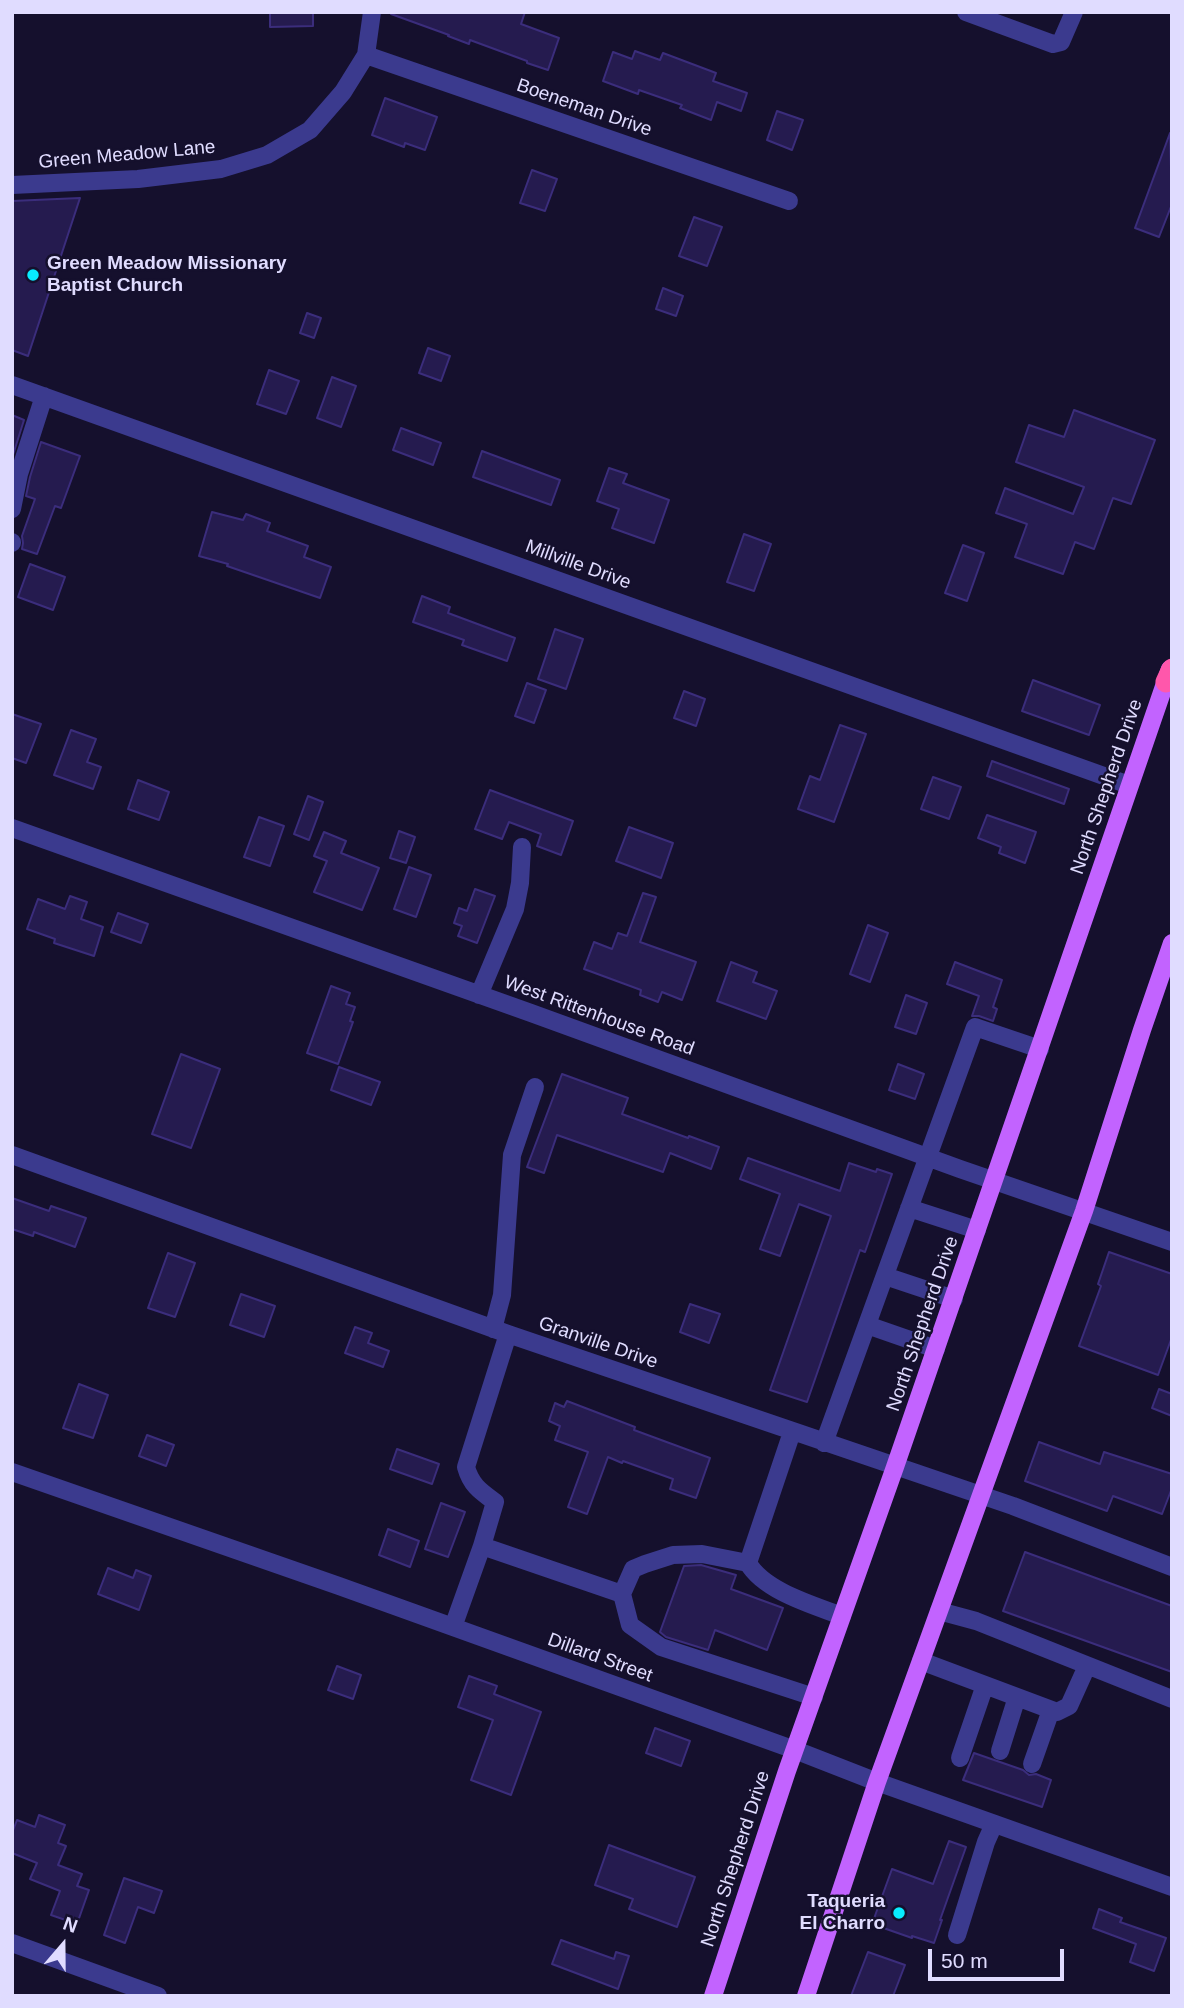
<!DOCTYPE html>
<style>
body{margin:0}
#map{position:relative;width:1184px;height:2008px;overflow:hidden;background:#15102d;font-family:Arial,sans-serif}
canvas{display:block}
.frame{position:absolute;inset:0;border:14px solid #e0dcff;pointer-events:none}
.north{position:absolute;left:28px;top:1910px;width:70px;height:70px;-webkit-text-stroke:5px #15102d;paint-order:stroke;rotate:20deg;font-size:19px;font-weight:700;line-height:28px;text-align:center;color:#e0dcff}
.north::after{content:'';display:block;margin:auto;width:24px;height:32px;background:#e0dcff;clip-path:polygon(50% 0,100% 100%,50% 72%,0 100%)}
.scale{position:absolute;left:928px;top:1949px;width:136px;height:32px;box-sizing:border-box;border:4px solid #e0dcff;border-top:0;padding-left:9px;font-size:21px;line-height:24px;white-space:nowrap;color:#e0dcff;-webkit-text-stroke:5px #15102d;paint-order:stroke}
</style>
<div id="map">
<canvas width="1184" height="2008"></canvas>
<div class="frame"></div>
<div class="north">N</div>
<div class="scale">50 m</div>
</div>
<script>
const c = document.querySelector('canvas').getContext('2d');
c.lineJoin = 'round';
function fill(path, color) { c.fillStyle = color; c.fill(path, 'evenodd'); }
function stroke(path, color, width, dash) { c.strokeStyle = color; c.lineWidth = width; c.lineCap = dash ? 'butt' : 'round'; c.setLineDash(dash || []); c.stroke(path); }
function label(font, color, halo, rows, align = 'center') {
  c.font = font + ' Arial,sans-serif'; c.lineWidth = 5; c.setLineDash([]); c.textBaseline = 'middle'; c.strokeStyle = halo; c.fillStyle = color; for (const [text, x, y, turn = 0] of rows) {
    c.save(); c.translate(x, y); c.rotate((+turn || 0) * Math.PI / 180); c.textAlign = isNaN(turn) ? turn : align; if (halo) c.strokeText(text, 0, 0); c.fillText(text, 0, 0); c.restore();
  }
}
const building = new Path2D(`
 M270 12H313V26L270 27Z
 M391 12H525L521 24 559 38 548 70 527 63V61L470 40 469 44 448 36 449 35 391 14Z
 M635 51 660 60 663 53 716 73 713 81 747 93 741 111 717 102 711 120 680 108 682 105 639 90 638 94 603 81 613 52 632 59Z
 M385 98 437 117 425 150 405 143 404 147 372 135Z
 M777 111 803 120 792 150 767 140Z
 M1170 133 1172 204 1159 237 1135 228Z
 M532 170 557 179 545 211 520 203Z
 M80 198 28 356 12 350V201Z
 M694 217 722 227 707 266 679 256Z
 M663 288 683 296 676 316 656 309Z
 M307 313 321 318 314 338 300 333Z
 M428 348 450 356 441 381 419 373Z
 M269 370 299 381 286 414 257 404Z
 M332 377 356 386 341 427 317 418Z
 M1074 410 1155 440 1131 504 1113 498 1094 549 1075 542 1063 574 1015 557 1027 524 996 513 1005 488 1073 514 1084 487 1016 462 1029 425 1064 437Z
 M12 415 24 420 12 458Z
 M401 428 441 443 433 465 393 450Z
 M41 442 80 456 61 508 55 506 37 554 22 549 23 543 22 536 35 499 26 496 30 477Z
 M482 451 560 480 551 505 473 477Z
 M609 468 627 474 623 483 669 500 654 543 612 528 619 509 597 501Z
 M212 512 243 520 246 514 270 523 267 531 308 546 304 557 331 567 320 598 227 566 228 564 199 556Z
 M744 534 771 544 754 591 727 582Z
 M963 545 984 553 967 601 945 593Z
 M30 564 65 577 53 610 18 597Z
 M422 596 450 607 448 613 515 638 507 661 462 645 464 640 413 622Z
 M555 629 583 639 566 689 538 679Z
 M1033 680 1100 705 1089 735 1022 711Z
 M527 683 546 690 534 723 515 716Z
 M684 691 705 699 696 726 674 718Z
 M12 714 41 724 26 763 12 758Z
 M840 725 866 734 834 822 798 809 810 776 820 780Z
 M71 730 96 739 87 762 101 767 93 789 54 775Z
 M992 761 1069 789 1064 804 987 776Z
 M933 777 961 787 949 819 921 809Z
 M138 780 169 792 159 820 128 809Z
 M490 790 573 821 561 855 537 846 541 834 509 822 502 839 475 829Z
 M308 796 323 802 309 840 294 834Z
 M987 815 1036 832 1025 863 999 853 1001 847 978 838Z
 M259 817 284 826 270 866 244 857Z
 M629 827 673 843 661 878 616 861Z
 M399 831 415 837 406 863 390 858Z
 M324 832 346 841 341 853 379 868 362 910 314 892 327 861 314 856Z
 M409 867 431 875 416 917 394 909Z
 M475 889 495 896 477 943 458 936 462 926 454 923 459 908 467 911Z
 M643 893 656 897 640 942 696 962 682 1000 662 992 658 1002 640 995 641 990 584 969 594 942 612 949 618 933 627 936Z
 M70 896 87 902 81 919 103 927 94 956 54 943 55 939 27 929 38 899 65 909Z
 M118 913 148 924 141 943 111 932Z
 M868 925 888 933 870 982 850 974Z
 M731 962 757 972 753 982 777 991 766 1019 717 1001Z
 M955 962 1002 980 993 1007 997 1009 993 1021 979 1016H972L979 996 947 984Z
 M331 986 350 993 346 1004 355 1007 350 1021 353 1022 338 1064 307 1053Z
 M906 995 927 1003 916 1034 895 1027Z
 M181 1054 220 1069 191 1148 152 1134Z
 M898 1064 924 1074 915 1099 889 1090Z
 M339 1067 380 1082 371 1105 331 1090Z
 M562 1074 628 1098 622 1114 688 1138 689 1136 719 1147 711 1169 670 1153 663 1172 557 1135 544 1173 527 1167Z
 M748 1158 840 1191 849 1163 876 1172 877 1169 892 1174 865 1252 860 1250 807 1402 770 1390 831 1216 799 1204 780 1256 760 1249 780 1194 740 1179Z
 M12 1198 49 1211 51 1206 86 1218 75 1247 34 1232 33 1236 12 1229Z
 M1109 1252 1172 1274V1337L1158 1375 1079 1346 1101 1286 1098 1284Z
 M168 1253 195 1263 175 1317 148 1308Z
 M241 1294 275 1306 264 1337 230 1325Z
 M690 1304 720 1314 709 1343 680 1332Z
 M355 1327 372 1333 368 1343 389 1351 383 1367 345 1353Z
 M79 1384 108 1395 93 1438 63 1428Z
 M1159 1389 1172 1394V1416L1152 1408Z
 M567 1401 635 1427 634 1430 710 1458 696 1498 670 1489 673 1479 623 1461 622 1463 608 1457 587 1514 568 1507 588 1452 555 1440 560 1426 549 1421 555 1403 564 1407Z
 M147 1435 174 1445 166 1466 139 1456Z
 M1039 1442 1100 1464 1104 1452 1172 1474V1488L1162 1514 1113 1496 1107 1511 1025 1481Z
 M397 1449 439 1464 432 1484 390 1469Z
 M441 1503 465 1512 448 1557 425 1549Z
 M388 1529 419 1541 410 1567 379 1555Z
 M1025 1552 1172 1606V1672L1003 1611Z
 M701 1565 736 1575 731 1589 783 1608 767 1650 715 1630 708 1650 666 1637 660 1632 684 1566Z
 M108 1568 133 1578 136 1570 151 1576 139 1610 98 1594Z
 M337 1666 361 1675 353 1699 328 1690Z
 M469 1676 497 1686 494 1694 541 1712 511 1795 471 1780 493 1720 458 1707Z
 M655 1728 690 1741 681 1766 646 1753Z
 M974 1753 1023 1770 1029 1775 1036 1774 1051 1780 1042 1807 963 1780Z
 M39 1815 65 1825 58 1843 66 1846 58 1865 82 1874 77 1886 89 1890 77 1924 51 1915 60 1891 30 1879 37 1863 12 1853V1833L17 1820 35 1827Z
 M949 1841 966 1847 940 1920H942L934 1943 912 1936V1938L872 1924 892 1869 933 1884Z
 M609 1845 695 1877 677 1927 629 1909 633 1899 595 1885Z
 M124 1878 162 1891 154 1913 138 1907 125 1943 104 1935Z
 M1099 1909 1122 1918 1120 1922 1166 1938 1154 1971 1130 1962 1136 1944 1093 1928Z
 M561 1940 614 1959 616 1952 629 1956 618 1989 552 1964Z
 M868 1952 905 1965 893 1996H851Z`);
fill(building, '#251b4f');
stroke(building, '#3b2d7c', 2);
stroke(new Path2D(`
 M966 12 1053 44 1061 42 1074 12
 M366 55 789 201
 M12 185 138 179 221 169 267 155 310 130 343 92 366 55 372 12
 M12 385 1129 785
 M12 509 19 474 44 396
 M12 542V543
 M12 828 531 1013 960 1169 1172 1242
 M479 995 515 909 520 883 522 847
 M12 1155 508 1334 1013 1506 1172 1567
 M909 1208 977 1230
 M885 1276 954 1299
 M867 1325 936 1349
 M493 1329 502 1295 512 1155 535 1087
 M824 1443 975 1027 1040 1049
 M12 1472 339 1586 795 1750 877 1782 1172 1887
 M482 1546 495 1502C480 1491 471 1485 466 1467L508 1334
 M748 1563 792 1432
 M939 1611 976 1621 1172 1699
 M453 1627 482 1546 622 1594
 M921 1661 1057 1712 1069 1706 1087 1666
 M814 1697 661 1647 630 1625 622 1594 633 1569 645 1564 673 1555 702 1554 748 1563C764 1591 813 1605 842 1616
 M1000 1751 1017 1697
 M960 1758 985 1685
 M1032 1764 1051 1710
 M957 1935 986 1842 994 1824
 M12 1943 158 1996`), '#3b3a8e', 18);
stroke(new Path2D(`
 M713 1996 787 1771 895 1467 1170 669
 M806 1996 877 1782 1084 1211 1142 1030 1172 943`), '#c263ff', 18);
stroke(new Path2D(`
 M1166 682 1172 669`), '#ff57ab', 21);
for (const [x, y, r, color] of [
 [33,275,7,"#08ebff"],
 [899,1913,7,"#08ebff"]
]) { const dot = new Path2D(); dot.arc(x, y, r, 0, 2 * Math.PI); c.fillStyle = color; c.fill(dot); stroke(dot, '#15102d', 2.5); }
label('19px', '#e0dcff', '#15102d', [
 ["Boeneman Drive",584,108,19],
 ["Green Meadow Lane",127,155,-5],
 ["Millville Drive",578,565,20],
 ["North Shepherd Drive",1107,787,-71],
 ["West Rittenhouse Road",599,1016,20],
 ["North Shepherd Drive",923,1324,-71],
 ["Granville Drive",598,1343,19],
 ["Dillard Street",600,1658,20],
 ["North Shepherd Drive",736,1859,-72]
]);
label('bold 19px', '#e0dcff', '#15102d', [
 ["Green Meadow Missionary",47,264],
 ["Baptist Church",47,286],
 ["Taqueria",885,1902,"right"],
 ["El Charro",885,1924,"right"]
], 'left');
</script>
